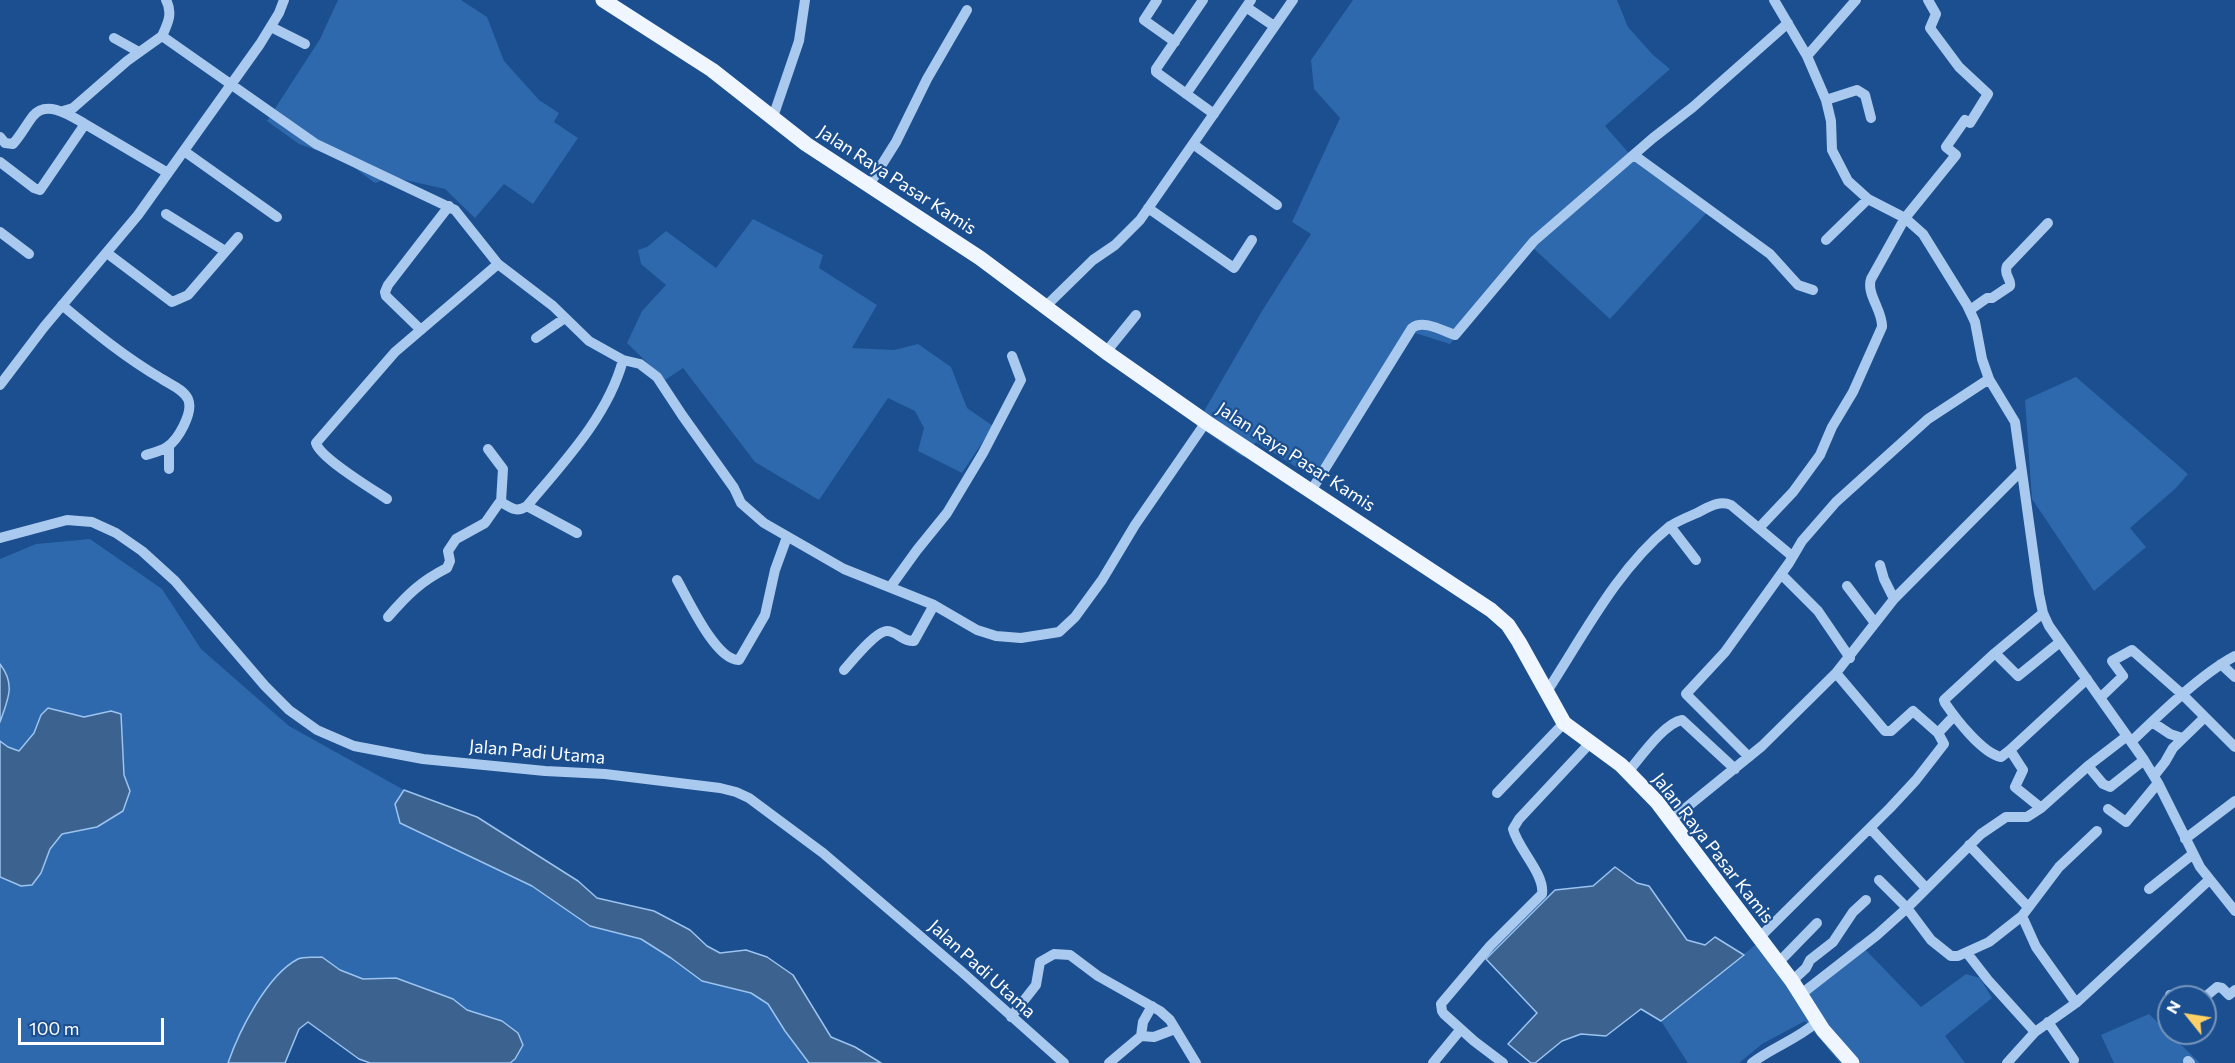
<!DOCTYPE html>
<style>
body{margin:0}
#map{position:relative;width:2235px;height:1063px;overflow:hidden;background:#1b4f8f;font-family:Commissioner,sans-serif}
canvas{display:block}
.north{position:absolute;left:2157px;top:985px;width:60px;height:60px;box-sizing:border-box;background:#1b4f8f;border:2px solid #7695bc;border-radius:50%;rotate:300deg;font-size:16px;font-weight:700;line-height:24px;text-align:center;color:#fff}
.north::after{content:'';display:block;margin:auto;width:21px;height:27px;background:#ffd166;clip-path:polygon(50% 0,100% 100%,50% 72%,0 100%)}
.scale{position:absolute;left:18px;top:1018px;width:146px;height:27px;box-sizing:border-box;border:3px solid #fff;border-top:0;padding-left:8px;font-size:18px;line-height:21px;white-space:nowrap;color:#fff;-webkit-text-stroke:4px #1b4f8f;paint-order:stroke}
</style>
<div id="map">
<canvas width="2235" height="1063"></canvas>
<div class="north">N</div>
<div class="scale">100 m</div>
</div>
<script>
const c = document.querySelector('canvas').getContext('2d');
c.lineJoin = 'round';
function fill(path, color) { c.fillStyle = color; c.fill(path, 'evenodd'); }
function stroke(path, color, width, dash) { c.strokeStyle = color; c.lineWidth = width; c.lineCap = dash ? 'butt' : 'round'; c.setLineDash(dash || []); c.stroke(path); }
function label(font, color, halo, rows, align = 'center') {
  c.font = font + ' Commissioner,sans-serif'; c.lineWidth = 4.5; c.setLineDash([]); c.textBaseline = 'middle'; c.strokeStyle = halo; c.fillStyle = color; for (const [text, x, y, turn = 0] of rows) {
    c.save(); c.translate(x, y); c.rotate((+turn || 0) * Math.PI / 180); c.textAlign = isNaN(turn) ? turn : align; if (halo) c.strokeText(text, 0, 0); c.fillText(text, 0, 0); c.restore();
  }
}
fill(new Path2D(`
 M338 0H461L487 17 504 61 539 100 559 113 554 122 578 138 533 204 504 184 475 218 445 189 392 177 375 183 344 160 299 144 267 121 320 39Z
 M1353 0H1617L1628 27 1653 55 1670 69 1605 126 1634 159 1710 209 1610 319 1532 247 1450 344 1415 333 1319 481 1256 442 1243 457 1196 425 1262 311 1311 234 1292 222 1340 118 1314 89 1311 60Z
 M753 219 823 255 819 268 877 305 852 348 894 350 918 344 951 367 967 408 993 426 962 473 918 451 924 428 915 411 888 398 819 500 755 462 683 368 665 380 627 343 642 311 666 285 641 264 638 250 647 247 666 231 716 268Z
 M2076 377 2188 474 2176 488 2130 528 2146 547 2094 591 2032 499 2025 400Z
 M90 539 162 589 201 649 289 726 404 790 395 804 400 823 532 886 590 926 641 939 728 988 751 993 768 1004 785 1031 809 1063H510L515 1059 502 1021 466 1010 453 999 396 978 363 979 340 970 322 957 236 1040 228 1063H0V559L36 544Z
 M1764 938 1805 989 1858 942 1921 1007 1966 974 1980 978 1992 998 1945 1036 1965 1063H1840L1805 1021 1762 1044 1739 1063H1688L1661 1021Z
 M2149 1014 2200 1063H2114L2101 1035Z`), '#2e69ad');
const water = new Path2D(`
 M0 664C16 685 8 699 0 722Z
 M48 708 84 717 111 711 121 714 124 775 130 791 123 811 97 827 62 834 50 849 41 873 32 885 21 886 0 877V741L8 747 19 751 34 733 41 715Z
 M404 790 477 817 578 881 597 898 654 911 690 930 707 946 720 953 746 950 767 957 793 975 831 1037 855 1047 881 1063H809L785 1031 768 1004 751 993 702 981 671 958 641 939 590 926 532 886 400 823 395 804Z
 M1615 867 1637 883 1649 886 1687 940 1705 945 1715 937 1744 955 1661 1021 1641 1009 1606 1036 1581 1034 1562 1041 1535 1063H1531L1508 1044 1537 1013 1486 959 1555 890 1593 886Z
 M322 957 340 970 363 979 396 978 453 999 467 1010 502 1021 518 1033 523 1045 515 1059 510 1063H370L359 1059 308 1022 299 1029 285 1063H228C239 1031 267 975 298 959 304 956 315 958 322 957Z`);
fill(water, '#3c6290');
stroke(water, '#9cc4f0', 1.5);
stroke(new Path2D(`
 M166 0C173 13 168 23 162 36L316 144 455 210 498 264 553 306 589 341 623 360 640 364 657 377 682 415 734 488 741 503 764 523 844 569 934 605 977 630 996 636 1021 638 1059 632 1075 617 1102 580 1135 525 1206 422
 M1157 0 1144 20 1175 42
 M1203 0 1156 69V72L1214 114
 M1774 0 1807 56 1826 100 1831 121 1832 150 1848 181 1868 199 1905 218 1923 234 1967 305 1975 322 1982 359 1989 379 2015 422 2039 594 2043 613 2049 626 2144 760 2158 783 2200 867 2235 911
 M1246 7 1274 26
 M271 27 305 44
 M114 38 139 52
 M1807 56 1856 0
 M1186 94 1251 0
 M1826 100 1857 90 1865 95 1871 118
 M63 111 73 108 127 61 162 36
 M773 117 799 41 805 0
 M0 137 5 143 13 144C21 135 26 125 33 116 47 99 71 116 85 124
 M1193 144 1277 205
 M184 151 277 217
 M1634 155 1770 254 1798 285 1813 290
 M0 162 34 188 40 190 85 124 168 173
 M869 185 896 142 927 79 967 10
 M1148 208 1234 268 1252 240
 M166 214 225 251
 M0 232 29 254
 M1826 240 1868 199
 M107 253 172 302 188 295 238 237
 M62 305C94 332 126 358 162 379 171 385 183 389 188 399 194 412 178 440 167 447 161 451 153 453 146 455
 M1045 307 1093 260 1115 245 1140 220 1293 0
 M1970 310 1987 298H1992L2010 286C2012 279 2003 275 2007 266L2048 223
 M421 330 386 296 385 292 388 285 449 206
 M536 338 565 318
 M1106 352 1136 315
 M0 385 44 327 138 215 260 44 279 13 284 0
 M169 446V469
 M488 449 503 469 501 502
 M1311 491 1412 328C1423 319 1443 331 1455 335L1534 241 1653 138 1693 107 1788 23
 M387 499C372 489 320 458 316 443L395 352 498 264
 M527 506 577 533
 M1670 526 1696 560
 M1759 528 1793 492 1820 455 1832 427 1853 392 1882 327C1883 311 1866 294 1871 279L1905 218 1956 155 1946 147 1965 120 1970 123 1988 94 1959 67 1930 28 1936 14 1928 0
 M0 538 67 520 92 522 116 533 142 551 175 581 265 686 289 710 317 730 354 746 423 759 545 771 605 774 720 788 736 792 749 798 823 853 962 972 1064 1063
 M1880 565 1884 579 1894 599
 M1781 574 1818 611 1850 658
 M677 580C688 599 716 661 739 660L765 615 775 570 787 537
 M891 586 917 550 947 513 983 453 1021 380 1012 356
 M1847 586 1875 623
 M388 617C407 595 421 581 447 568L450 561 448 551 456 539 485 523 499 503 501 502C511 508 516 513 527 506 564 462 608 416 623 360
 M1995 653 2018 676 2060 642
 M2221 664 2235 677
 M844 670C852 661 876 631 887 631 897 631 903 642 914 641L934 605
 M1546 693C1582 638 1617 569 1669 527 1677 521 1688 517 1697 513 1709 507 1719 500 1731 505L1792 556
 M2101 697 2123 676 2112 661 2132 650 2183 695 2235 747
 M2152 722 2170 734 2182 738
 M1938 733 1954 716
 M2131 742C2159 715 2201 674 2235 656
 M2010 750 2001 757C1982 753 1956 719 1945 703L1944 700 1995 653 2043 613
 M1749 757 1686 694 1725 652 1789 563 1802 541 1836 502 1928 419 1989 379
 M2088 766 2103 784 2110 787 2144 760
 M1628 772C1640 758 1664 723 1682 720L1735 769
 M2154 776 2165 762 2173 748 2205 717
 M1497 793 1564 723
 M2041 808 2015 787 2023 770 2010 750 2087 679
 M2108 809 2126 822 2158 783
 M1671 820 1762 746 1836 673 1894 599 2021 471
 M1870 828 1926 888
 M2185 839 2235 801
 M1969 845 2028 907
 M1879 880 1907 908 1931 940 1951 956H1958L1989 942 2022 916 2059 867 2097 831
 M2149 889 2193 854
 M2022 916 2036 947 2076 1003
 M1759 938 1890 808 1916 780 1944 744 1938 733 1913 711 1891 731H1885L1836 673
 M1967 953 1988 980 2035 1032
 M1778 963 1817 923
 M1792 981 1806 968 1810 960 1833 942 1853 912 1866 900
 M1800 995 1877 935 1907 908 1981 834 2006 817H2027L2041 808 2088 766 2127 736
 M2170 995 2173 997
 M2205 997 2217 987 2222 988 2229 995 2235 990
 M1152 1006 1143 1022 1141 1036 1154 1037 1175 1029
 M1011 1017 1036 985 1040 962 1054 954 1070 955 1098 976 1160 1011 1170 1020 1196 1063
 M2048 1022 2074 1060
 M2188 1061 2190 1063
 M1109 1063 1141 1036
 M1433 1063 1461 1029
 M1503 1063 1474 1041 1444 1014 1442 1011 1441 1004 1490 946 1542 894C1545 874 1518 849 1513 829L1519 819 1591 742
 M1752 1063C1773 1047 1796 1040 1817 1022
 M2007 1063 2035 1032 2076 1003 2209 880`), '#a9c9ee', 10);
stroke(new Path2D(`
 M603 0 712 70 806 144 980 258 1106 352 1206 422 1491 610 1508 625 1519 642 1564 723 1621 765 1657 802 1792 981 1823 1030 1852 1063`), '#f0f6ff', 15);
label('18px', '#fff', '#1b4f8f', [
 ["Jalan Raya Pasar Kamis",897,180,33],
 ["Jalan Raya Pasar Kamis",1296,457,33],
 ["Jalan Padi Utama",537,752,5],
 ["Jalan Raya Pasar Kamis",1713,848,52],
 ["Jalan Padi Utama",982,969,42]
]);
</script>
